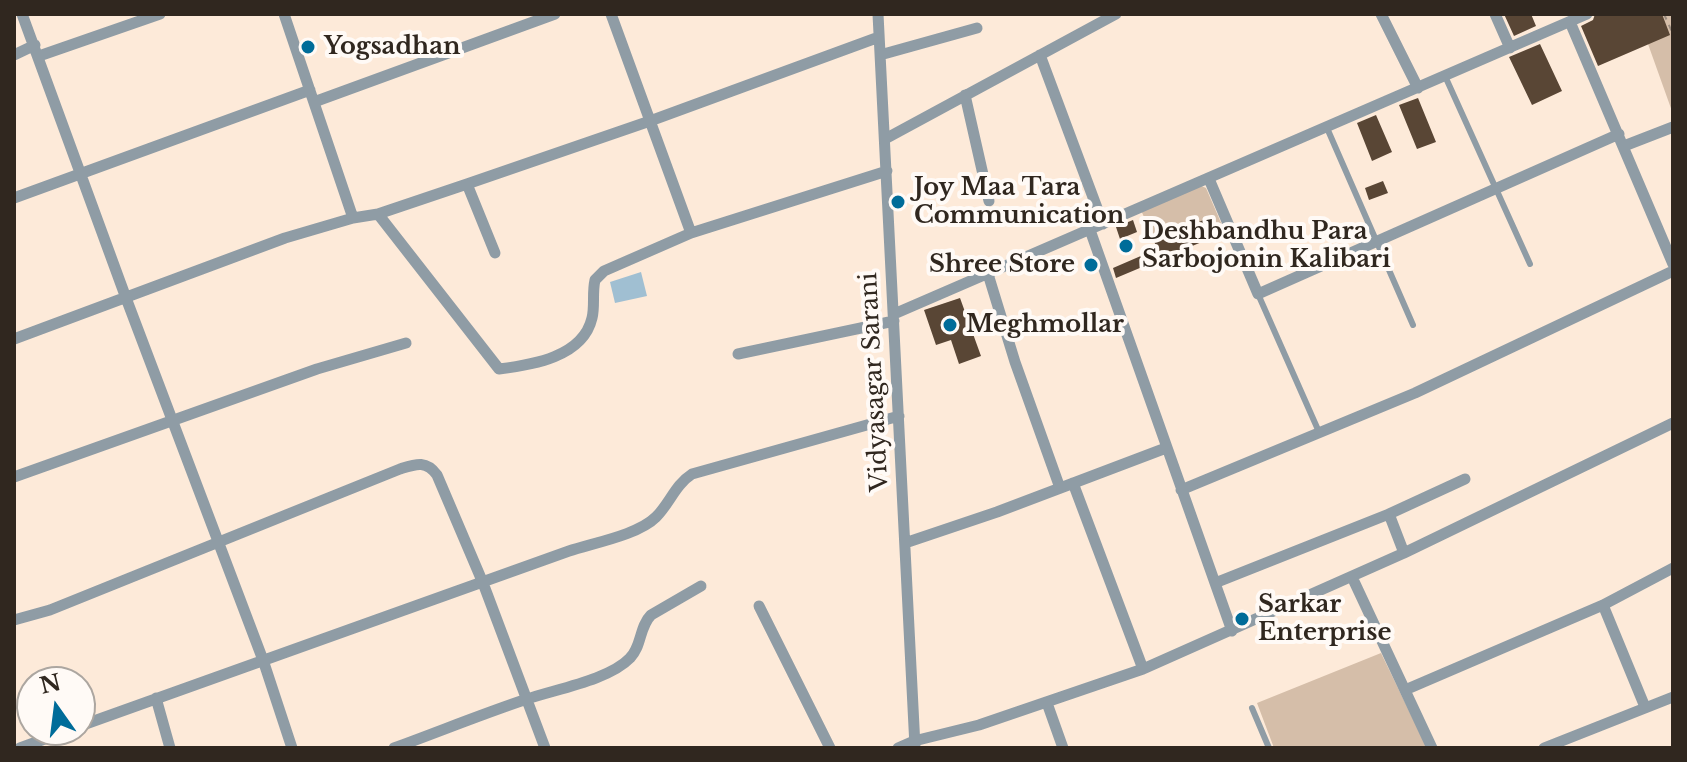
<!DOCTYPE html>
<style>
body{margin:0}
#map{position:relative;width:1687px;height:762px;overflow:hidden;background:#fdead9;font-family:"Libre Baskerville",serif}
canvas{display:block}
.frame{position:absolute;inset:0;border:16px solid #30271f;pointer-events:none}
.north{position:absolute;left:16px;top:666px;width:80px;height:80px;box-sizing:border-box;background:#fffaf6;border:2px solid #aca6a0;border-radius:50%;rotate:346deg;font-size:22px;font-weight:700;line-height:32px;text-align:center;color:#30271f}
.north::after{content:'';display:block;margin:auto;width:28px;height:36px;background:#006c99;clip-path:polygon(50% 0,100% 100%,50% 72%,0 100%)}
</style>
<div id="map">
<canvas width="1687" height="762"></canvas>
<div class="frame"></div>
<div class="north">N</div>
</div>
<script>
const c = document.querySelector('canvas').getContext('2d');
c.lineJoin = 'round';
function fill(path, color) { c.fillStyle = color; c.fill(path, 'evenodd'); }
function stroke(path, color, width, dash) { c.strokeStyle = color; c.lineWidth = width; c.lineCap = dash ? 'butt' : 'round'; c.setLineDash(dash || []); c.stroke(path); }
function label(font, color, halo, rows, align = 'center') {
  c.font = font + ' "Libre Baskerville",serif'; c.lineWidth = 8; c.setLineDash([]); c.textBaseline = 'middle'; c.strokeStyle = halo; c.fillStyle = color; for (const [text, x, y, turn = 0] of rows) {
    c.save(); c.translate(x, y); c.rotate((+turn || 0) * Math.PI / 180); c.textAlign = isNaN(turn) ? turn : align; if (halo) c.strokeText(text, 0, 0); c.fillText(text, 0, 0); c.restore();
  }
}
fill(new Path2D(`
 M1661 14H1673V114L1648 44Z
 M1199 185 1206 188 1225 232 1216 236 1208 218 1154 241 1141 210Z
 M1381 653 1427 748H1274L1257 703Z`), '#d5bea9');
fill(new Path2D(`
 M641 272 647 296 615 303 610 282Z`), '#a0bfd2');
fill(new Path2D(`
 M1504 14H1531L1536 26 1514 36Z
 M1595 14H1662L1670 35 1598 66 1581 26 1593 20Z
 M1540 44 1562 91 1532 105 1509 57Z
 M1418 98 1436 142 1417 149 1399 105Z
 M1376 115 1392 152 1372 161 1357 123Z
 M1383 181 1388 193 1369 200 1365 188Z
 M1208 218 1216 236 1116 278 1113 268 1157 249 1154 241Z
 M1133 220 1137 232 1120 239 1116 227Z
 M960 298 981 356 959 364 951 340 936 345 924 310Z`), '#594635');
stroke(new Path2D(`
 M1664 14 1672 32`), '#9a8c7f', 2, [6, 6]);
stroke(new Path2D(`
 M1445 76 1530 264
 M1327 128 1413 325
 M1258 294 1319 432
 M1252 708 1269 748`), '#8f9ca5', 6);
stroke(new Path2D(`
 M22 14 126 298 263 660 292 748
 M284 14 353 218
 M611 14 691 233
 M878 14 915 747
 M1381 14 1418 88
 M1495 14 1510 48
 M1570 22 1673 264
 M14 55 35 45
 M880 55 977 28
 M1040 55 1103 224
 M39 56 160 14
 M965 95 989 201
 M314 102 555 14
 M885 139 1116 14
 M1624 146 1673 127
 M1209 179 1258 294 1619 134
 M467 184 495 253
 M14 198 310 90
 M378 214 499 369C532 365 583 357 592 318 595 306 592 293 595 280L604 271 691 233 887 171
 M1090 230 1232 631
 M988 274 1015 362 1060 488
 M894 314 1587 14
 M14 339 285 238 353 218 378 214 467 184 650 121 879 37
 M738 354 894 321
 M14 477 317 369 406 343
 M1073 483 1143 669
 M1181 490 1415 393 1673 271
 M1389 514 1404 553
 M905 543 997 512 1166 448
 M1352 577 1432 748
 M1215 583 1389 514 1465 479
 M1603 605 1645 707
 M759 606 830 748
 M14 620 50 610 400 469C416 464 426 460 437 475L483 583 545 748
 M1405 690 1603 605 1673 568
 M156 698 170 748
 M1047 703 1063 748
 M80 726 569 551C593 543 638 535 656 517 670 503 675 485 692 474L899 416
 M20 748 69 730
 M394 748C438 732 482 714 527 699 556 689 609 680 630 658 642 646 639 627 651 615L701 586
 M898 748 914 741 979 725 1143 669 1404 553 1673 423
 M1544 748 1673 697`), '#8f9ca5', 11);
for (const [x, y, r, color] of [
 [308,47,8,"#006c99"],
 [898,202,8,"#006c99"],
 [1126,246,8,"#006c99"],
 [1091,265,8,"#006c99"],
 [950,325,8,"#006c99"],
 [1242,619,8,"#006c99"]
]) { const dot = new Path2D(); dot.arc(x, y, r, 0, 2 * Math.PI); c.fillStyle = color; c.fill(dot); stroke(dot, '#fffaf6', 3); }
label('bold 24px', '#30271f', '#fffaf6', [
 ["Yogsadhan",324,47],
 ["Joy Maa Tara",914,188],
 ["Communication",914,216],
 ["Deshbandhu Para",1142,232],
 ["Sarbojonin Kalibari",1142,260],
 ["Shree Store",1075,265,"right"],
 ["Meghmollar",966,325],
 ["Sarkar",1258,605],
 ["Enterprise",1258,633]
], 'left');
label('24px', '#30271f', '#fffaf6', [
 ["Vidyasagar Sarani",875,382,-93]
]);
</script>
